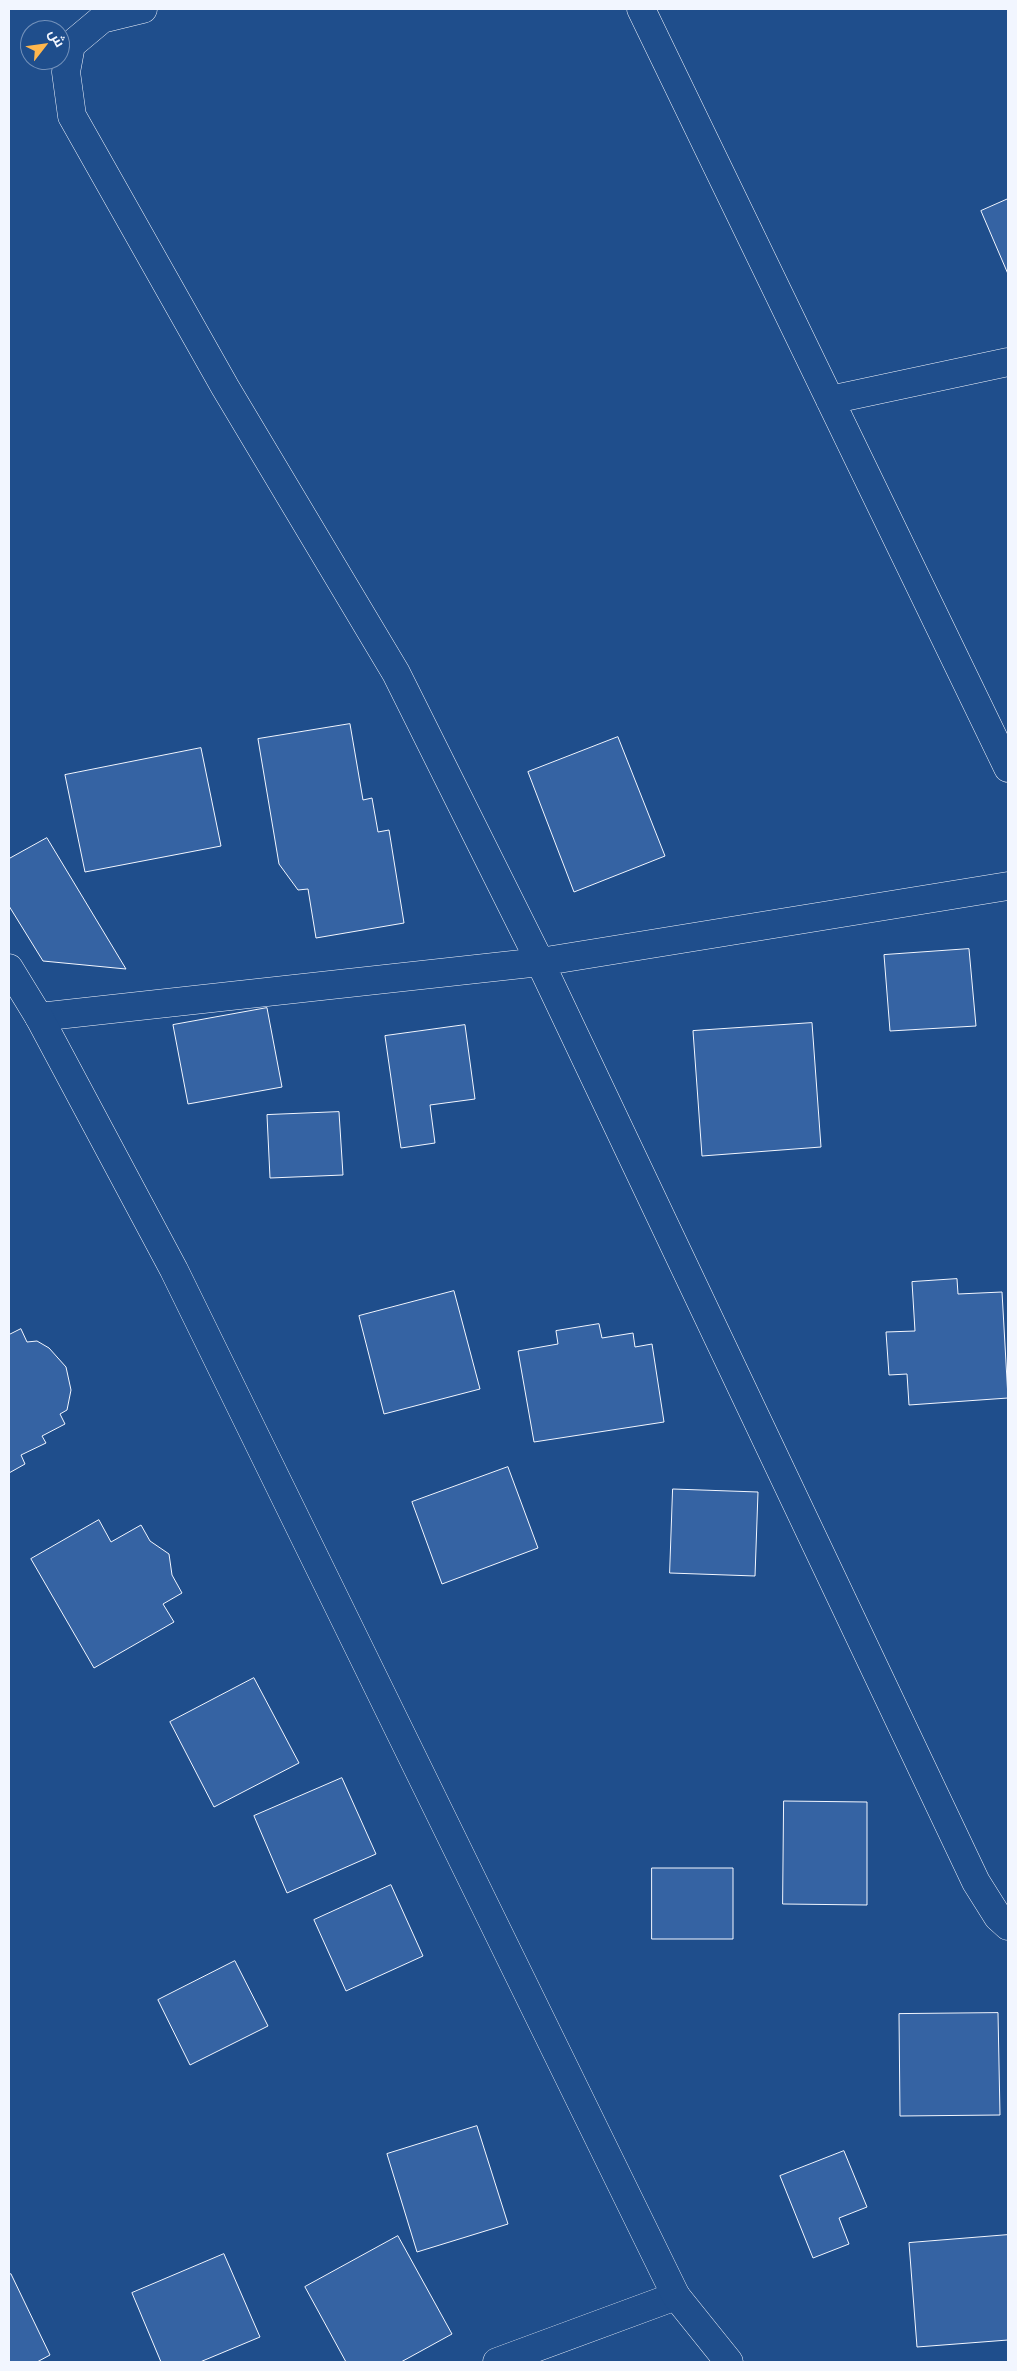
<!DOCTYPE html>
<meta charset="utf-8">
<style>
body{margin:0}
#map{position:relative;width:1017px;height:2371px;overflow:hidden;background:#1f4e8c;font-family:"Exo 2",Cairo,sans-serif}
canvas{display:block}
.frame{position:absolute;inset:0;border:10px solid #f2f6ff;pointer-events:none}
.north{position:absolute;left:20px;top:20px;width:50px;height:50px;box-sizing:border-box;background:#1f4e8c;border:1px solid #7391ba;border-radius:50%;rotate:60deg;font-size:14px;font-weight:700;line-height:20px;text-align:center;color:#f2f6ff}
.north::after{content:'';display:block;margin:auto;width:18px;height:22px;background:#ffb74d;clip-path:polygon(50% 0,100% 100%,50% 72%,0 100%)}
</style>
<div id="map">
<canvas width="1017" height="2371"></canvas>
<div class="frame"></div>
<div class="north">ش</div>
</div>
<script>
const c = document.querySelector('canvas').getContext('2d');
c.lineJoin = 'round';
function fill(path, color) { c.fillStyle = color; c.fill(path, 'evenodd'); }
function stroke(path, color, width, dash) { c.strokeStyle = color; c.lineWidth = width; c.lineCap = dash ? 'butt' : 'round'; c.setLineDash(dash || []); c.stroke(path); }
const building = new Path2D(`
 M1008 199V274L981 211Z
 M350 724 363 800 372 798 378 832 389 830 404 923 316 938 308 889 298 890 279 864 258 739Z
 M618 737 665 856 574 892 528 772Z
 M201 748 221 846 85 872 65 775Z
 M47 838 126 969 43 961 9 906V859Z
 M969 949 976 1026 890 1031 884 955Z
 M267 1008 282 1087 188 1104 173 1025Z
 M812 1023 821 1147 702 1156 693 1031Z
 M465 1025 475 1099 430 1105 435 1143 401 1148 385 1036Z
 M339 1112 343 1175 270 1178 267 1115Z
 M957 1279 958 1294 1002 1292 1008 1398 909 1405 907 1374 889 1375 886 1332 915 1331 912 1282Z
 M454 1291 480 1389 384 1414 359 1316Z
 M599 1324 602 1338 633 1333 635 1347 652 1344 664 1422 534 1442 518 1351 558 1344 556 1331Z
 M21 1329 27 1342 37 1341 49 1348 66 1367 71 1390 67 1410 60 1414 65 1424 42 1436 46 1443 21 1455 25 1464 9 1473V1335Z
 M508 1467 538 1548 442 1584 412 1502Z
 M673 1489 758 1492 755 1576 670 1573Z
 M99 1520 111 1542 141 1525 150 1541 169 1554 172 1575 182 1593 163 1604 174 1622 94 1668 31 1559Z
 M254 1678 299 1763 214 1807 170 1722Z
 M342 1778 376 1854 287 1893 254 1816Z
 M784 1801 867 1802V1905L783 1904Z
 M652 1868H733V1939H652Z
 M391 1885 423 1956 346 1991 314 1920Z
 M235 1961 268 2026 190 2065 158 2000Z
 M998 2013 1000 2115 900 2116 899 2014Z
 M477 2126 508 2224 417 2252 387 2154Z
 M844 2151 867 2207 839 2218 849 2244 813 2258 780 2176Z
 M1008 2235V2340L917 2347 909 2243Z
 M398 2236 452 2334 401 2362H346L305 2287Z
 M224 2254 260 2337 200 2362H161L132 2293Z
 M11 2274 50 2355 37 2362H9V2275Z`);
fill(building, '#3563a3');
stroke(building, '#f2f6ff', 1);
const minor = new Path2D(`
 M143 9 102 19 71 45 66 72 72 116 225 387 396 673 540 962 976 1882 998 1917 1008 1926
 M641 9 1008 768
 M830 400 1008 362
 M39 1017 540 962 1008 886
 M497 2362 676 2296`);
const tertiary = new Path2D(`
 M9 968 39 1017 174 1270 676 2296 729 2362`);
stroke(minor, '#f2f6ff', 29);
stroke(tertiary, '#f2f6ff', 29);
stroke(minor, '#1f4e8c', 28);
stroke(tertiary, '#1f4e8c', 28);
</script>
